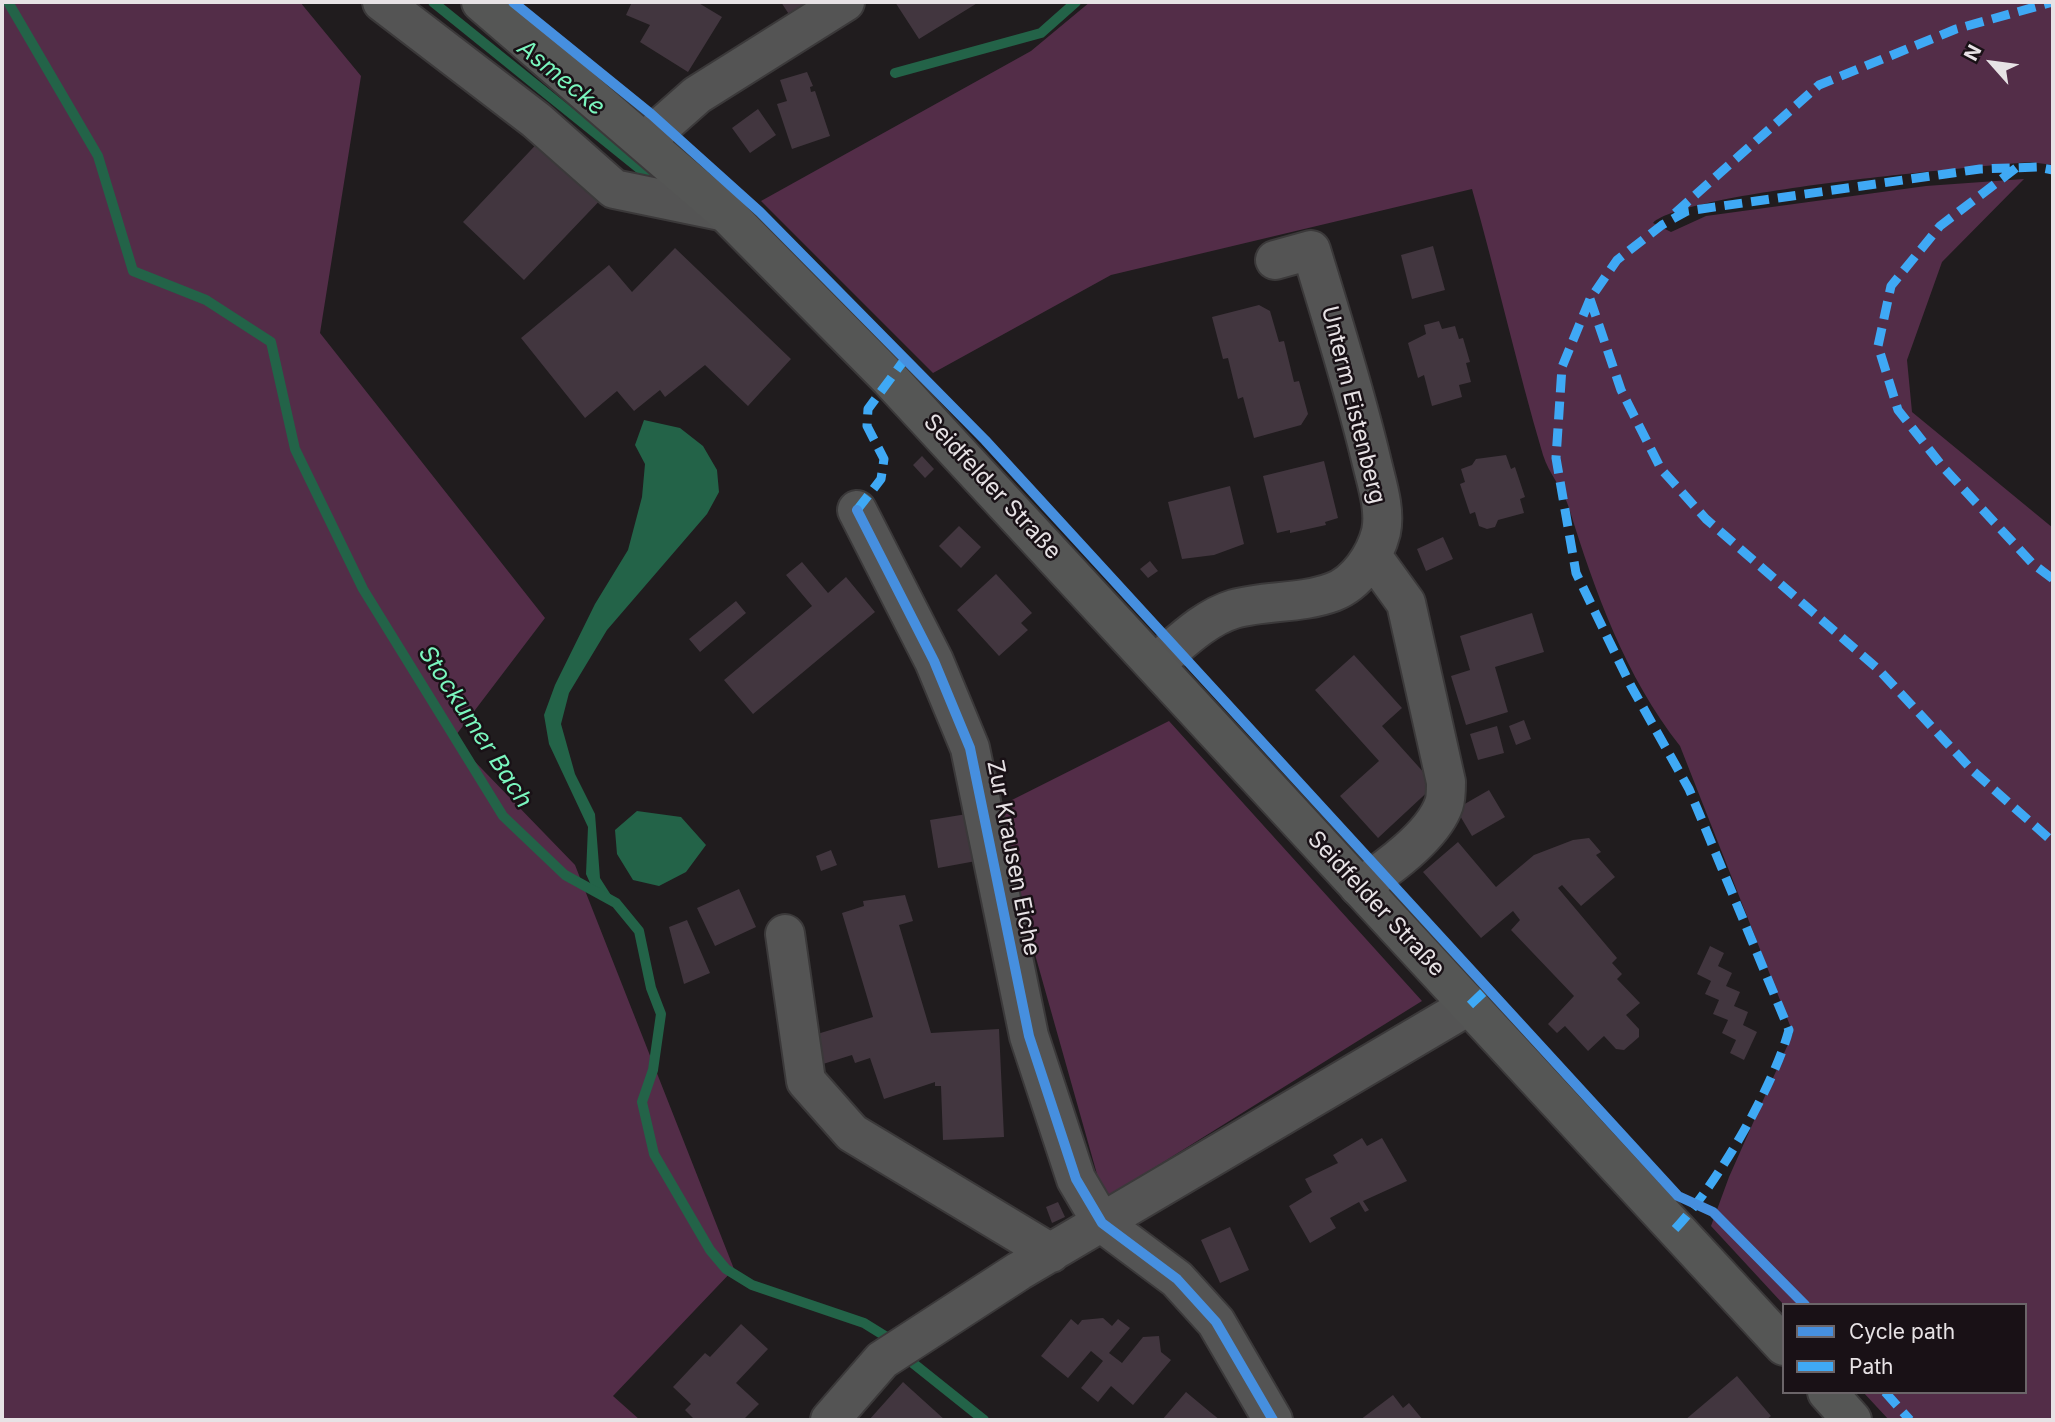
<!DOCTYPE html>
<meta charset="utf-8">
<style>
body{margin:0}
#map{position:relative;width:2055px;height:1422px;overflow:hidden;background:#201c1e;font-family:Inter,sans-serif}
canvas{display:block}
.frame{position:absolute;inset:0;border:4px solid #e7e2e5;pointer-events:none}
.legend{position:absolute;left:1782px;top:1303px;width:245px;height:91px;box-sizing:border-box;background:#191116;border:2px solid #6b6569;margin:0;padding:9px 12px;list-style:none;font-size:21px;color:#e7e2e5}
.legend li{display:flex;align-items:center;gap:14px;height:35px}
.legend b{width:35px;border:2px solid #6b6569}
.north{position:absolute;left:1957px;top:28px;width:70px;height:70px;-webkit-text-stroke:5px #191116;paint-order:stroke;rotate:298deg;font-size:19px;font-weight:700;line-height:28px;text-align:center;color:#e7e2e5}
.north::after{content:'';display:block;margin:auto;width:24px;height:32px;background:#e7e2e5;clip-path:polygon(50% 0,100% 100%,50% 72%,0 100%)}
</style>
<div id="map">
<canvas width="2055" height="1422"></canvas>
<div class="frame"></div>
<ul class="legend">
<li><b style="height:9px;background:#468fdf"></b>Cycle path</li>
<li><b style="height:9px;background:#3fa9f5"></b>Path</li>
</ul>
<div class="north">N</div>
</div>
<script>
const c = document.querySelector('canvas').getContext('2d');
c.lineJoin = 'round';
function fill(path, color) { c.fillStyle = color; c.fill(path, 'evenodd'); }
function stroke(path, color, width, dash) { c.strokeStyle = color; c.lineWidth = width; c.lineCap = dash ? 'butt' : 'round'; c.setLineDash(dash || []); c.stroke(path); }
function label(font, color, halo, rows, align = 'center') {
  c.font = font + ' Inter,sans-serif'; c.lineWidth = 5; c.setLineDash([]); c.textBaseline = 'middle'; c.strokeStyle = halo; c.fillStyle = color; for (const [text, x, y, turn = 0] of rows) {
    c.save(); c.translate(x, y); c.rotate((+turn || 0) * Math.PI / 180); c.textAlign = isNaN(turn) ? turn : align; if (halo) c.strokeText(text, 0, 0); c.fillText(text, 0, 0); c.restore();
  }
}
fill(new Path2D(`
 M2 2H300L361 76 320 333 545 618 453 739 575 865 734 1269 613 1396 640 1420H2Z
 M1090 2H2053V165L2030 162C1972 167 1684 192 1653 223L1671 232 1706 216 1926 186 2024 179 1942 262 1907 360 1912 412 2053 528V1420H1889L1863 1392H2025V1305H1784L1711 1226 1729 1177 1793 1033 1680 746C1625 676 1595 592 1569 508 1563 489 1549 474 1543 455 1517 367 1497 277 1472 189L1111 275 933 373 761 201 1031 51Z
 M1169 721 1422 1001 1104 1199 994 809Z`), '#532d48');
fill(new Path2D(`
 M644 420 680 428 703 446 717 470 719 492 707 514 607 630 569 693 561 724 575 774 595 814 600 878 616 903 594 892 586 874 588 827 549 744 544 715 555 685 595 604 628 550 642 497 645 464 635 445Z
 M637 811 681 817 706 845 686 872 659 886 633 880 617 854 615 830Z`), '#236348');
stroke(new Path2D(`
 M8 2 98 156 133 271 206 300 271 342 295 449 363 589 503 816 565 875 616 903 639 931 651 988 661 1014 653 1070 642 1102 654 1154 710 1250 726 1269 752 1285 864 1323 885 1336 904 1356 984 1420
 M433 2 645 173 665 183
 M895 73 1041 33 1076 2`), '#236348', 10);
fill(new Path2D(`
 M632 2H697L722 17 688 72 640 42 650 25 626 15Z
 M781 2H824L792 19Z
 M895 2H979L919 39Z
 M807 72 813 86 810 87 811 92 815 91 830 136 792 149 777 104 787 101 780 80Z
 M758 109 776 135 750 153 732 128Z
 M546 134 607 193 524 280 463 222Z
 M1433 246 1445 290 1412 299 1401 255Z
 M675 248 791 359 748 406 705 365 665 397 660 390 634 411 617 391 585 418 521 338 609 265 632 292Z
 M1259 305 1270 311 1279 342 1284 341 1294 382 1299 381 1308 414 1301 425 1254 438 1243 397 1238 399 1228 358 1223 359 1212 317Z
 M1439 321 1442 329 1455 326 1459 339 1463 338 1470 362 1466 363 1471 382 1459 385 1462 397 1432 406 1424 375 1418 378 1408 343 1426 334 1424 325Z
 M1506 455 1511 469 1515 467 1525 497 1520 499 1524 513 1498 520 1495 527 1487 529 1479 526 1475 512 1470 514 1460 484 1465 482 1461 469 1472 465 1476 459Z
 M922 456 934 469 925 478 913 465Z
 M1324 461 1338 518 1325 522 1326 525 1290 533V530L1277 533 1263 476Z
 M1230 486 1244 544 1214 555 1182 559 1168 502Z
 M959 526 981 547 961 568 939 546Z
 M1443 537 1453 559 1426 571 1417 549Z
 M1150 561 1158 571 1148 578 1140 569Z
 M802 562 828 593 846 577 875 612 753 714 724 680 812 606 786 575Z
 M996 574 1032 613 1021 623 1028 630 999 656 957 610Z
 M736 601 746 613 700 652 689 639Z
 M1532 613 1544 652 1495 667 1508 712 1466 725 1451 676 1470 670 1460 636Z
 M1354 655 1402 708 1382 726 1435 785 1378 838 1340 796 1379 761 1315 690Z
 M1524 720 1531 739 1516 745 1509 726Z
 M1497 726 1504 753 1478 760 1470 734Z
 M1489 790 1505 817 1472 836 1456 809Z
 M967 814 976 861 938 868 930 820Z
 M1589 838 1601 852 1596 855 1615 877 1581 906 1562 885 1558 888 1617 958 1612 963 1622 974 1617 979 1640 1003 1626 1015 1639 1029V1037L1624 1050 1616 1049 1604 1036 1588 1051 1565 1026 1557 1033 1548 1024 1574 996 1511 930 1520 920 1513 911 1481 938 1423 872 1458 842 1496 887 1534 855 1573 840Z
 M831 850 837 865 821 871 816 856Z
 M739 889 756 927 715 946 697 908Z
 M905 895 913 921 899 925 931 1033 999 1029 1004 1137 943 1140 941 1086H935V1082L884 1099 870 1058 855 1063 852 1055 823 1064 814 1035 873 1017 842 913 864 906 863 901Z
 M687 920 710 973 684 984 669 927Z
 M1710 946 1724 953 1718 966 1732 973 1726 986 1740 992 1734 1006 1748 1012 1743 1025 1757 1032 1744 1060 1730 1053 1736 1040 1722 1033 1728 1020 1713 1014 1719 1000 1705 994 1711 981 1697 974Z
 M1362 1138 1367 1146 1382 1138 1407 1181 1363 1201 1369 1210 1365 1212 1359 1202 1330 1218 1336 1228 1310 1243 1289 1206 1312 1192 1305 1179 1338 1163 1333 1155Z
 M1058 1202 1065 1217 1052 1223 1046 1207Z
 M1230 1227 1249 1270 1220 1283 1201 1240Z
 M1103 1318 1112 1326 1118 1319 1130 1328 1109 1353 1122 1363 1143 1337 1159 1336 1161 1352 1171 1360 1133 1405 1111 1386 1098 1402 1081 1388 1103 1361 1091 1351 1068 1378 1041 1356 1071 1319 1078 1325 1082 1320Z
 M741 1324 768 1349 736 1383 759 1404 743 1420H695L685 1410 691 1404 673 1387 705 1353 710 1357Z
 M1737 1376 1771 1416 1766 1420H1685Z
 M903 1382 945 1420H869Z
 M1186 1392 1210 1412 1220 1420H1162Z
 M1393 1395 1403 1408 1409 1403 1423 1420H1360Z`), '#42363f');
const minor = new Path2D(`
 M382 2 536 120 614 189 725 212
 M645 141 697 95 845 2
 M857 510 934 661 970 748 1029 1036 1076 1179 1102 1223 1177 1279 1216 1322 1273 1420
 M1156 663C1179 644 1204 618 1234 609 1266 600 1301 604 1333 592 1357 583 1375 556 1381 532 1386 509 1376 481 1371 459 1354 388 1332 319 1311 250L1275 260
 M1359 887C1387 869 1433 836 1444 804 1446 798 1446 789 1446 782L1406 603 1372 556
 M785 934 806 1081 852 1133 1051 1253
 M830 1420 882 1360 1019 1271 1470 1005`);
const major = new Path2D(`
 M481 2 725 212 890 379 1784 1346
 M1827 1392 1852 1420`);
stroke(minor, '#3b393a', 42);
stroke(major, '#3b393a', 42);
stroke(minor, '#545454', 38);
stroke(major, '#555655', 38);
stroke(new Path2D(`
 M2016 168 1940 226 1891 286 1878 346 1898 410 1943 467 2033 564 2053 579
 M1675 213 1819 85 1956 29 2053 2
 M1590 299 1621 390 1661 469 1706 519 1878 669 1973 771 2053 842
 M857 510 881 479 884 459 867 426 868 409 905 359
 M1470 1005 1489 987
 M1675 1229C1716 1186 1773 1088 1789 1030L1689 789 1631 686 1576 573 1556 458 1562 367 1590 299 1617 260 1662 225 1687 211 1980 169 2037 167 2053 170
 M1885 1392 1910 1420`), '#3fa9f5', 9, [18, 9]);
stroke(new Path2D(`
 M513 2 651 114 760 212 985 440 1678 1196 1713 1212 1805 1305
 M857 510 934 661 970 748 1029 1036 1076 1179 1102 1223 1177 1279 1216 1322 1273 1420`), '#468fdf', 10);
label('23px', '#e7e2e5', '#191116', [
 ["Unterm Eistenberg",1353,405,76],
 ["Seidfelder Straße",992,487,47],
 ["Zur Krausen Eiche",1013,858,79],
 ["Seidfelder Straße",1376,904,47]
]);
label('italic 24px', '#7af6be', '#191116', [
 ["Asmecke",561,78,39],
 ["Stockumer Bach",475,727,57]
]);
</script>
